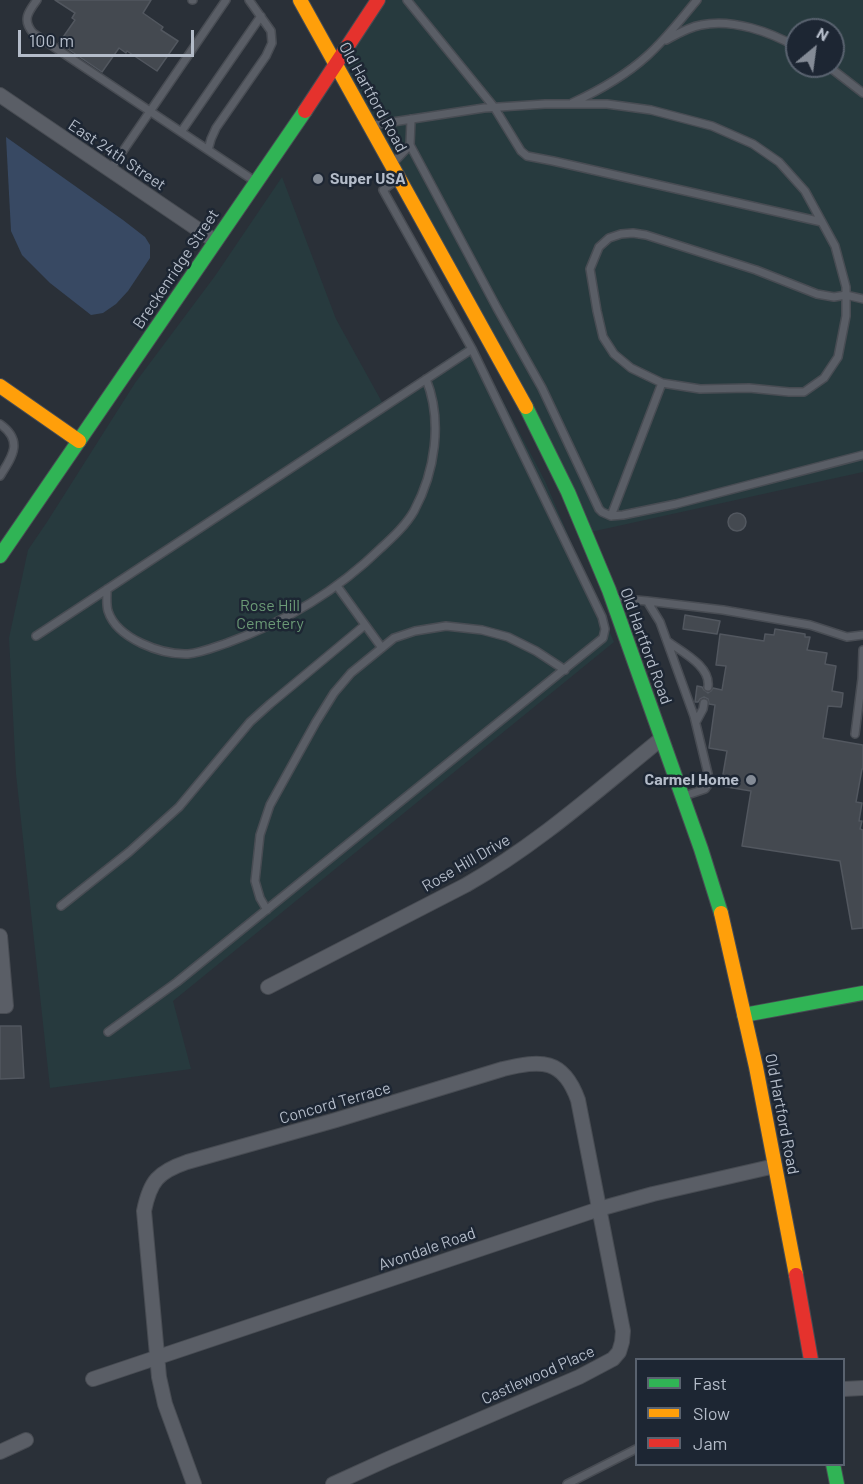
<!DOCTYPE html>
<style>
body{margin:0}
#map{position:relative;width:863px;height:1484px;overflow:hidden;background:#2a3038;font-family:Barlow,sans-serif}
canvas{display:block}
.legend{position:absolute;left:635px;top:1358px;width:210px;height:108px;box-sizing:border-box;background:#1d2633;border:2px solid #59626f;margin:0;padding:8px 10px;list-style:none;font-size:18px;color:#b4bcc9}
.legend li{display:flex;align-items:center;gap:12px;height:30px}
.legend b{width:30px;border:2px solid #59626f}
.north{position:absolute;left:785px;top:18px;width:60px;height:60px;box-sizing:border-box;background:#1d2633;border:2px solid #59626f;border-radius:50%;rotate:29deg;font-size:16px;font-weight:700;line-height:24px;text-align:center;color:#b4bcc9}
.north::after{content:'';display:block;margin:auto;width:21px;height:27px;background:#848b96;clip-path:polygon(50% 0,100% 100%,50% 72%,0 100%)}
.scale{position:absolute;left:18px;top:30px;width:176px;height:27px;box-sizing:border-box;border:3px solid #b4bcc9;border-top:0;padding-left:8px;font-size:18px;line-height:21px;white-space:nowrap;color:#b4bcc9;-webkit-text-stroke:4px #1d2633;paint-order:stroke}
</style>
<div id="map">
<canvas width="863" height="1484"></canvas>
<ul class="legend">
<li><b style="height:8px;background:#30b455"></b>Fast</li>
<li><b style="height:8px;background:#ff9f0a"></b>Slow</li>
<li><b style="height:8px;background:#e5322d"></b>Jam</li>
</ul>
<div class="north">N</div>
<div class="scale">100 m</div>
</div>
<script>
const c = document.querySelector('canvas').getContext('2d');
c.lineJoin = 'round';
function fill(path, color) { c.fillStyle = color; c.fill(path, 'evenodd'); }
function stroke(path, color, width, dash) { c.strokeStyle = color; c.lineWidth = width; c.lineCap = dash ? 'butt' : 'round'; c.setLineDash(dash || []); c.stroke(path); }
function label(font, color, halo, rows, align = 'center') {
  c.font = font + ' Barlow,sans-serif'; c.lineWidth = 5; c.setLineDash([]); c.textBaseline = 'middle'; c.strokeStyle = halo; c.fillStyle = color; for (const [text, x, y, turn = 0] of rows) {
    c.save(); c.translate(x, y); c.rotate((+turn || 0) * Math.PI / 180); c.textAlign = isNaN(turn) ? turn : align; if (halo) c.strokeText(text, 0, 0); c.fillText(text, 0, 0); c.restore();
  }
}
fill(new Path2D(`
 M378 0H863V472L586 533 337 64ZM797 30H833V66H797Z
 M282 177 336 319 383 404 472 342 545 481 614 642 173 1001 191 1069 50 1088 16 774 9 638 28 550 47 522 135 383 215 276Z`), '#273a3e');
fill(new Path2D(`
 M6 137 123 220 145 237 150 245V258L128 291 116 304 103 313 91 315 50 283 22 255 11 231Z`), '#384963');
const building = new Path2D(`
 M55 0H151L143 13 163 27 161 30 178 41 157 71 127 51 126 53 119 48 102 72 59 43 75 20 72 18 75 13Z
 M728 522a9 9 0 1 1 18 0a9 9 0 1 1-18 0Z
 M685 615 720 621 717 634 683 629Z
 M775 629 805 634V637H810L807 650 827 653 825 664 836 666 832 691 843 693 842 703 841 707 828 706 823 738 863 745V769H862L856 802 862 803 859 821H862L860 829 863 830V928L852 929 840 861 742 846 751 791 721 786 727 751 709 748 715 705 709 704 708 699 704 697 700 699 698 702H695L697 686 702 687 704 690 708 693 711 691 713 688 722 690 726 666 716 665 720 634 764 641 765 634 774 635Z
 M0 1026H21L24 1078 0 1079Z`);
fill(building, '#444950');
stroke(building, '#52575f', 1.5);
const lane = new Path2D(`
 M37 0C28 12 22 20 33 33L208 150
 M192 0H193
 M249 0 271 31 272 43 266 56 216 128 211 139 208 150 253 180
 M407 0 494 107 521 151 527 156 553 161 822 222
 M666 40C677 34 689 27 701 25 732 18 770 32 797 47
 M828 66 863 93
 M572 103C598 91 626 75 647 56 666 39 681 19 697 0
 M373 125 484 108 545 104H607L651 110 712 126 753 144 779 162 805 191 835 246 846 287V316L838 357 824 378 804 392H789L749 388 700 389 662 383 631 368 614 354 603 337 597 311 590 269 599 247 609 238 621 234 633 233 646 235 756 270 817 294 834 297 846 295 863 299
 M181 132 261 16
 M410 145 497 308 542 388 599 509 602 512 611 516 662 383
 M392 164 410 145 411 119
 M110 170 226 0
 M0 424C24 441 12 457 0 476
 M611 516 623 515 676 504 863 455
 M337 586 382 648
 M107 589C107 596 106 604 108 611 117 639 162 655 188 654 201 653 215 647 227 643 285 622 337 591 381 548 393 537 406 525 414 511 435 472 443 421 426 379
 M614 598 647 601 660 622 694 716 710 782 705 789 684 796
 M647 601 723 610 810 625 847 637 863 635
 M36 636 472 349 383 190 398 179
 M667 641C682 652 711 666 708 687
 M696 722 703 709 704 703
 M855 734 862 679 863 650
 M61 906 129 852 179 807 250 722 270 704 365 625
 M267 910 260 898 255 881 260 835 270 805 316 722 334 693 351 673 394 638 415 631 446 626 482 630 508 637 536 651 565 670
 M108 1032 177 982 603 638 605 629 602 617 472 349
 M567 1484 636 1449`);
const street = new Path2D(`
 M0 95 215 241
 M0 936 6 1006H0
 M268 987 466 885C537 845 598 790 661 739
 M93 1379 599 1209 653 1194 775 1166
 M844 1389 863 1388
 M0 1452 26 1440
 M194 1484 165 1404 159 1377 144 1211C150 1181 158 1172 187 1162L336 1120 503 1069C541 1060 563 1058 578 1100L623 1331 622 1342 619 1352 613 1359 579 1377 388 1459 333 1484`);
const fast = new Path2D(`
 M526 407 568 492 609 590 701 849 721 913
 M0 556 305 111
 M744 1015 863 993
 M833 1464 837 1484`);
const slow = new Path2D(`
 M300 0 526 407
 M0 386 79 441
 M721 913 756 1067 796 1275`);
const jam = new Path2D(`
 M305 111 378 0
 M796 1275 811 1360`);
stroke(lane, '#484c53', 10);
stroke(street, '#484c53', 16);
stroke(fast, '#484c53', 16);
stroke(slow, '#484c53', 16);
stroke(jam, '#484c53', 16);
stroke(lane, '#5a5e66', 7);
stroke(street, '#5a5e66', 14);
stroke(fast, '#30b455', 14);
stroke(slow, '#ff9f0a', 14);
stroke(jam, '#e5322d', 14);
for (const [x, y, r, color] of [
 [318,179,6,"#848b96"],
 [751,780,6,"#848b96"]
]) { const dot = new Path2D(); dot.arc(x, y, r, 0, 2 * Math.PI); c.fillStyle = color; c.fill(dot); stroke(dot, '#1d2633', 2); }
label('16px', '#b4bcc9', '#1d2633', [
 ["Old Hartford Road",373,97,61],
 ["East 24th Street",117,155,34],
 ["Breckenridge Street",176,269,-56],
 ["Old Hartford Road",646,646,70],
 ["Rose Hill Drive",466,863,-30],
 ["Concord Terrace",335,1103,-16],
 ["Old Hartford Road",782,1114,79],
 ["Avondale Road",427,1249,-19],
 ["Castlewood Place",538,1375,-24]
]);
label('bold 16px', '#b4bcc9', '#1d2633', [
 ["Super USA",330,179],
 ["Carmel Home",739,780,"right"]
], 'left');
label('16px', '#6b9a76', '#1d2633', [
 ["Rose Hill",270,606],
 ["Cemetery",270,624]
]);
</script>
